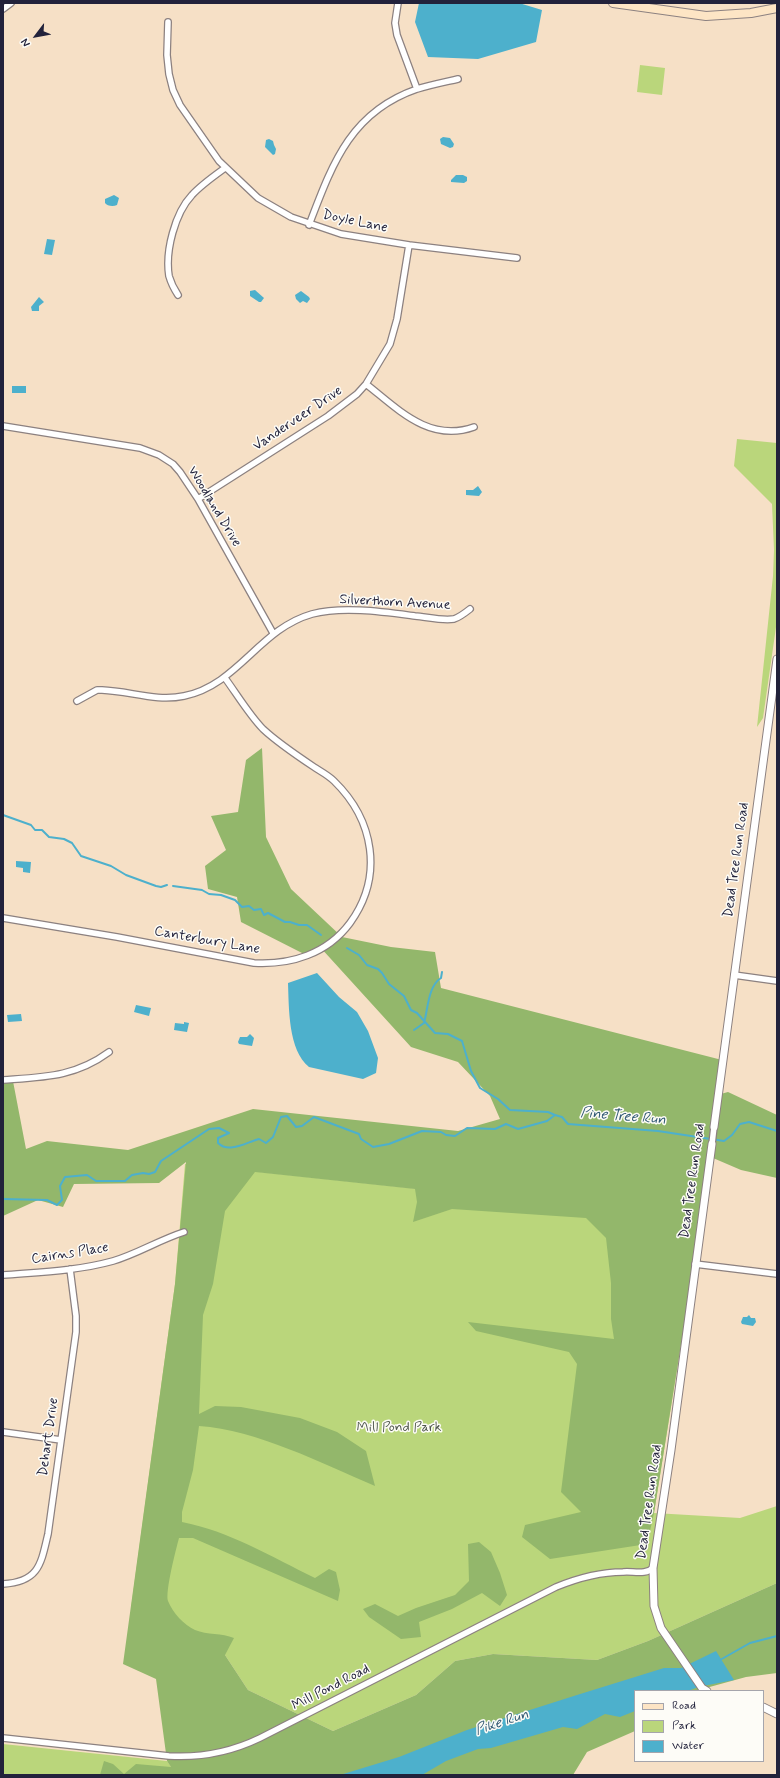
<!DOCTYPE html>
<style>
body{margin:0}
#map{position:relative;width:780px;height:1778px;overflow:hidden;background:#f6e0c6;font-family:Mynerve,sans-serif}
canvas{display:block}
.frame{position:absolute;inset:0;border:4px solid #22223b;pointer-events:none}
.legend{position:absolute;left:634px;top:1690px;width:130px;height:72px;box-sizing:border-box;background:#fdfcf7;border:1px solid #a5a5ac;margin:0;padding:5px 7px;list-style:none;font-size:12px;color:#22223b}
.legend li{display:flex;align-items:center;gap:8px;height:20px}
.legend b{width:20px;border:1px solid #a5a5ac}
.north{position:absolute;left:16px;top:16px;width:40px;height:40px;-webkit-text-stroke:3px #fdfcf7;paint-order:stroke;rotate:238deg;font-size:11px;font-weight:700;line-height:16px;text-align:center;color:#22223b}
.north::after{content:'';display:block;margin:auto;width:14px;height:18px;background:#22223b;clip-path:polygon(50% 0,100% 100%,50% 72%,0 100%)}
</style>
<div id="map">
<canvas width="780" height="1778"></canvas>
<div class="frame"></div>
<ul class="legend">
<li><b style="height:5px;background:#fde5c5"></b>Road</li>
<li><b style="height:11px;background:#bad67b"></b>Park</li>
<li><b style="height:11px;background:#4db0cc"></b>Water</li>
</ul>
<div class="north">N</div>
</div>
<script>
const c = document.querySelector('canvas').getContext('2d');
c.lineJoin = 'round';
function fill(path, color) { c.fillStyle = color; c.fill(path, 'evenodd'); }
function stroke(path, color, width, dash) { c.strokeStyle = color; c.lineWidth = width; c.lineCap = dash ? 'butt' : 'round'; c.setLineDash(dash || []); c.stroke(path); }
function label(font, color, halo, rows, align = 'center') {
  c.font = font + ' Mynerve,sans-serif'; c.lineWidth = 3; c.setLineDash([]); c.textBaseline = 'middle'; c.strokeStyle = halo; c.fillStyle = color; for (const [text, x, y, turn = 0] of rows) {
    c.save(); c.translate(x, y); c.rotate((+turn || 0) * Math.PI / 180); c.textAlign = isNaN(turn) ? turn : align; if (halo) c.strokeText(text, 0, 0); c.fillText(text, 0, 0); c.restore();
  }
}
fill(new Path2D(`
 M640 65 665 68 662 95 637 92Z
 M737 439 777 443V620L763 718 757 727 773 576 774 550 772 504 734 466Z
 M185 1164 701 1219 654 1513 740 1518 777 1506V1583L648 1641 597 1660 493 1654 455 1661 416 1695 333 1731 248 1690 225 1655 131 1608 175 1284Z
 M3 1744 167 1761 177 1775H3Z`), '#bad67b');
fill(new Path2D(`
 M262 748 266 837 291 889 342 937 391 947 435 952 441 988 722 1060 717 1095 728 1092 777 1115V1178L741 1170 713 1158 701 1219 654 1513 647 1544 550 1559 522 1537 525 1525 581 1512 561 1492 577 1364 569 1352 476 1331 468 1322 614 1339 611 1319V1283L606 1238 586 1218 452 1209 413 1222 417 1202 415 1189 255 1172 225 1211 213 1284 203 1315 199 1414 215 1406 241 1407 300 1418 337 1432 366 1451 375 1486C321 1463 257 1430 199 1426L193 1470 182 1512V1522C229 1531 272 1557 315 1578L329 1569 336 1572 340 1590 338 1601 193 1538H179C176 1549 165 1592 168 1601 173 1613 184 1625 195 1630 207 1635 222 1633 234 1638L225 1655 248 1690 333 1731 416 1695 455 1661 493 1654 597 1660 648 1641 777 1583V1673L746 1677 695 1691H635V1731L587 1752 573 1775H100L104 1761 113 1764 124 1774 136 1764 171 1767 167 1761 156 1679 123 1664 175 1284 186 1162 159 1183 74 1184 63 1207 38 1200 3 1216V1077L12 1076 26 1149 47 1141 128 1150 253 1109 458 1131 500 1119 490 1096 458 1062 411 1047 320 947 306 955 241 922 237 897 208 889 205 866 226 850 211 816 238 812 246 760Z
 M479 1542 491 1552 500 1573 507 1595 500 1606 482 1593 452 1609 419 1622 421 1637 401 1639 369 1617 363 1609 375 1604 398 1616 416 1608 455 1595 469 1581 468 1544Z`), '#93b76b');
fill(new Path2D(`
 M419 3H519L542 10 536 42 478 59 428 57 415 22Z
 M443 137 450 138 454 144 453 147 450 148 441 144 440 139Z
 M269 139 273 141 274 145 276 149 275 154 273 155 265 147 266 140Z
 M456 175H463L467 177V181L464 183 451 182V180Z
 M114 195 119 198 117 205C113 207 107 206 105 203V199Z
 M47 239 55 240 52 255 44 254Z
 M255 290 264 298 261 302H259L250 296V291Z
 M301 291 309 297 310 299 307 303 303 301 300 303 296 299 295 295Z
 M39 297 44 302 39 306V311H32L31 307Z
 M12 386H26V393H12Z
 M478 486 482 492 479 496 466 495V490H473Z
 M16 861 31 862 30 873 23 872V868L16 867Z
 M317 973 339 997 357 1012 368 1031 378 1058 376 1073 363 1079 309 1067C288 1050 289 1008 288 983Z
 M136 1005 151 1008 149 1016 134 1012Z
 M21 1014 22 1021 8 1022 7 1015Z
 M184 1022 189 1023 187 1032 174 1030 175 1023 184 1024Z
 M250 1034 254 1038 252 1046 239 1044 238 1042 240 1037H247Z
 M749 1315 751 1318H755L756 1322 753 1326 742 1324 741 1322 743 1317H747Z
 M716 1651 734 1680 698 1687 688 1691H635V1711L620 1717 605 1714 577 1729 563 1727 491 1748 478 1749 446 1761 422 1775H340L399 1757 467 1730 577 1695 664 1668H681Z`), '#4db0cc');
stroke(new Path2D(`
 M3 815 31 825 35 830H42L49 837 64 839 72 843 81 856 111 866 126 875 156 886 161 887 167 885
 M173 886 202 890 209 894 221 895 235 900 242 907 249 906 254 910 261 909 264 915 268 913 285 922H290L299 925H307L321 935
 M347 948 359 955 367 965 378 969 382 973 389 984 404 996 411 1010 417 1013 435 1033 448 1034 462 1041 471 1071 480 1088 498 1099 510 1110 548 1112 555 1115
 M414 1030 424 1023C428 1009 428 986 441 978L442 972
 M3 1199 47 1200 57 1205 62 1200 60 1186 65 1177 87 1175 96 1181H125L132 1175 143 1173 149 1174 155 1172 161 1161 209 1129 219 1128 229 1133 218 1138V1143C229 1154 247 1142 259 1139L266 1143 273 1137 281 1117 287 1116 296 1127 302 1126 314 1117 359 1134 361 1139 373 1147 389 1144 422 1131 441 1132 446 1135 455 1136 467 1128 495 1129 506 1124 518 1129 547 1121 555 1115 562 1117 568 1124 658 1131 724 1141 732 1135 740 1124 749 1122 777 1131
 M720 1660 750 1643 777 1636`), '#4db0cc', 2);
const minor = new Path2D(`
 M398 3 395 23 397 35 417 89
 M3 9 11 3
 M168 22 167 55 169 74 173 90 180 105 219 161 258 198 291 217 341 234 409 245 517 258
 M309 225C332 165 350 112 417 89 430 85 445 82 458 79
 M178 295C174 289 171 283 169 276 165 251 175 213 192 195 201 185 214 176 225 168
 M366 384C398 409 429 443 474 427
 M3 426 140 448 159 455 173 464 180 472 198 499 273 633
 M198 499 328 416 357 394 366 384 390 344 397 319 409 245
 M77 701 97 690H102C130 691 156 702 184 696 238 685 259 629 312 614 343 606 384 612 415 616 427 617 442 621 454 619 460 617 465 613 470 609
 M3 918 117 937 254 963C291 965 327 954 350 923 384 876 374 820 334 781 328 775 320 771 314 767 296 755 278 743 263 729 250 716 236 693 225 678
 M734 975 777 981
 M3 1080C44 1077 75 1077 109 1052
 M712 1144 714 1127
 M695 1264 777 1274
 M3 1275C39 1272 77 1271 113 1261 137 1254 159 1240 184 1232
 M3 1432 61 1440
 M3 1584C39 1582 41 1564 48 1534L76 1332V1316L70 1269
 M3 1738 169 1756C202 1758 231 1752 260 1738L556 1587C578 1578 600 1572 623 1572 633 1571 646 1575 653 1568`);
const tertiary = new Path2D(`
 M714 1127 777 659
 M707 1691 702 1688 661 1628 654 1606 653 1568 671 1450 712 1144
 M763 1707 777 1714`);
const secondary = new Path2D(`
 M613 3 706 16 751 13 777 8`);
stroke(minor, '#8c8180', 8);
stroke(tertiary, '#8c8180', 9);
stroke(secondary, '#8c8180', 10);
stroke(minor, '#fff', 5.5);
stroke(tertiary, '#fff', 7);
stroke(secondary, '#fde5c5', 8);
label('14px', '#22223b', '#fdfcf7', [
 ["Doyle Lane",355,222,12],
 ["Vanderveer Drive",298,419,-34],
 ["Woodland Drive",214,507,59],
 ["Silverthorn Avenue",395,603,3],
 ["Dead Tree Run Road",737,860,-82],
 ["Canterbury Lane",207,941,10],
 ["Dead Tree Run Road",693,1181,-82],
 ["Cairns Place",70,1254,-9],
 ["Dehart Drive",49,1437,-82],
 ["Dead Tree Run Road",650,1502,-82],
 ["Mill Pond Road",331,1688,-27]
]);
label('14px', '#50584e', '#fdfcf7', [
 ["Mill Pond Park",399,1428]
]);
label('italic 15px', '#335b75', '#fdfcf7', [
 ["Pine Tree Run",623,1117,5],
 ["Pike Run",502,1723,-18]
]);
</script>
